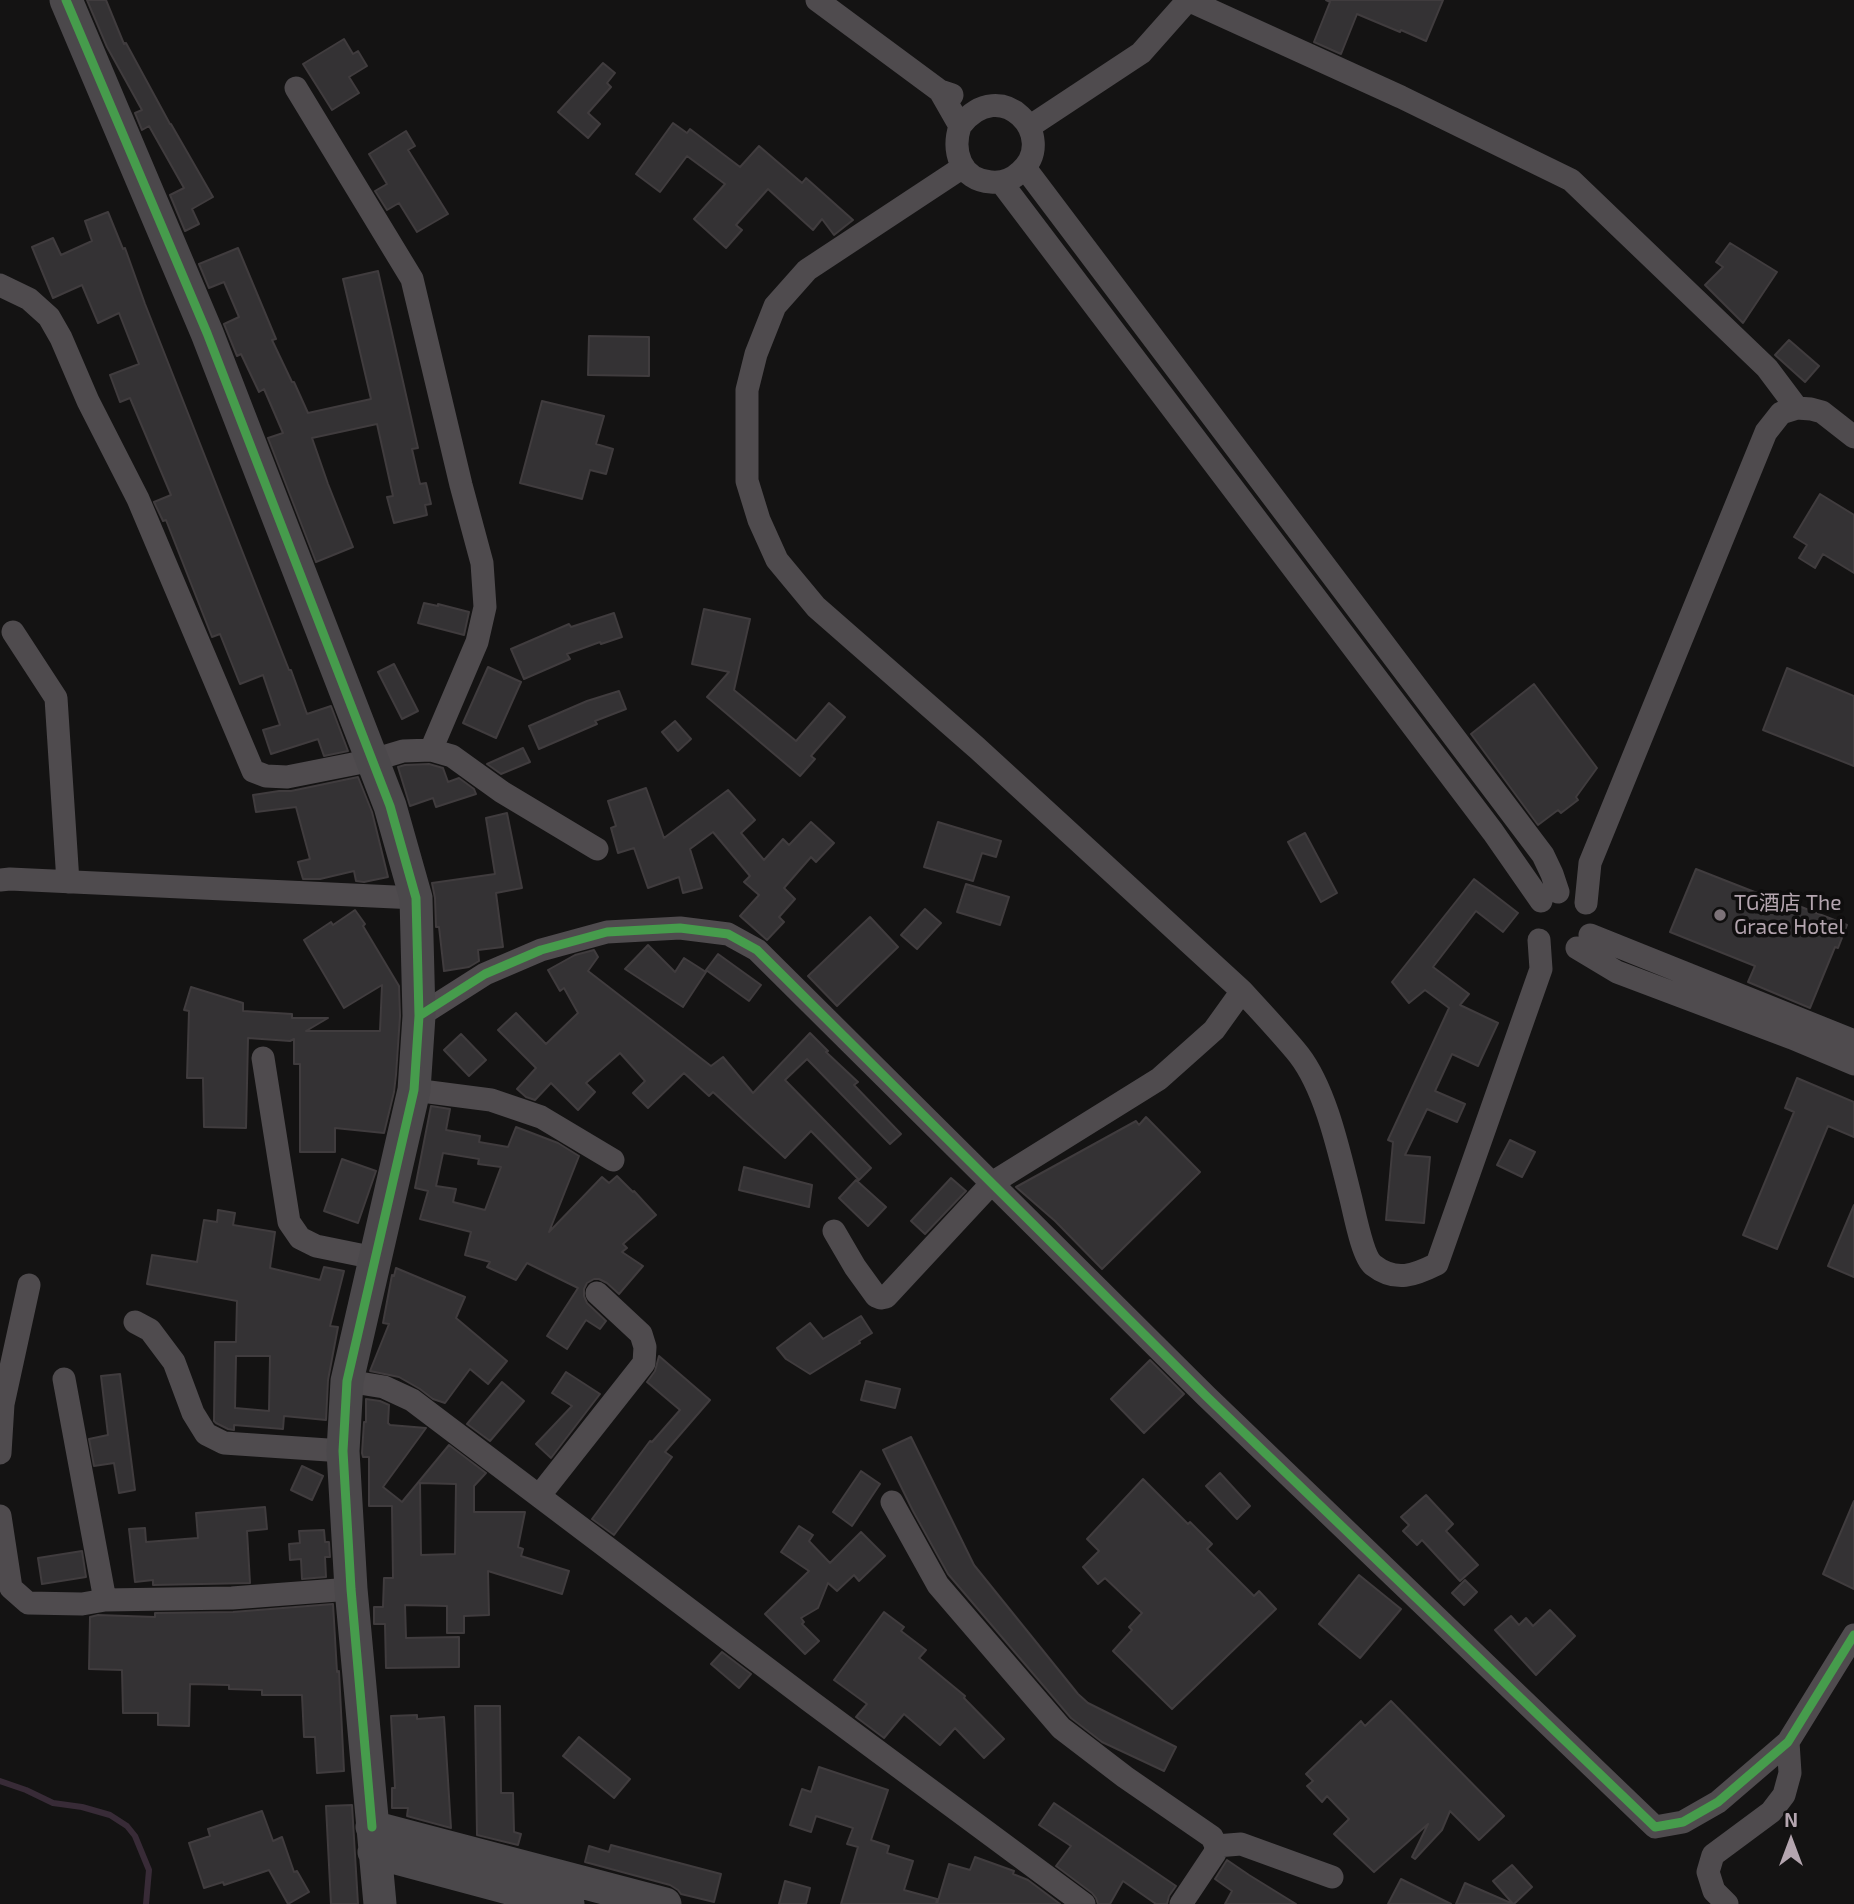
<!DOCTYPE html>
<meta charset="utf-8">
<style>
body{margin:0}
#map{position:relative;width:1854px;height:1904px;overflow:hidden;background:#141313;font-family:"Exo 2",sans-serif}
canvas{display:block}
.north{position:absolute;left:1756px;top:1806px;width:70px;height:70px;-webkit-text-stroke:5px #0f0e0e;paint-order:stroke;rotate:0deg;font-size:19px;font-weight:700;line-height:28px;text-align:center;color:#b4a5af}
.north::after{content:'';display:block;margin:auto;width:24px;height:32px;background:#b4a5af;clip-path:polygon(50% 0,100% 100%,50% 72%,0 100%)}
</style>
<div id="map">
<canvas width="1854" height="1904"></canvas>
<div class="north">N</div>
</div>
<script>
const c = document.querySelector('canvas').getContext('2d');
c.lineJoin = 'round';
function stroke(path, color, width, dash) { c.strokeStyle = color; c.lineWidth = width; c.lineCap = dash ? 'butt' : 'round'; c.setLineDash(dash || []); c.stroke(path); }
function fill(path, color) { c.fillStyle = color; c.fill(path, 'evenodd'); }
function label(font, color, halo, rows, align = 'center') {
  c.font = font + ' "Exo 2","Noto Sans SC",sans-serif'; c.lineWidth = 7; c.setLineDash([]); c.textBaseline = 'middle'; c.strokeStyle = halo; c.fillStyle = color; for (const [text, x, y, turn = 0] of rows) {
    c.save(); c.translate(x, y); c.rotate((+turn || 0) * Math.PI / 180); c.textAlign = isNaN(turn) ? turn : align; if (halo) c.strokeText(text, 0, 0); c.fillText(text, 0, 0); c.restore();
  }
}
stroke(new Path2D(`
 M0 1781 26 1790 53 1803 82 1807 110 1815 127 1826 135 1836 149 1870 146 1904`), '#382b37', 6);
const building = new Path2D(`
 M87 0H106L124 44 126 43 170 124H171L213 197 192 209 199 224 185 231 170 195 184 188 149 126 142 130 135 113 142 110 107 47Z
 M1326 0H1443L1426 41 1401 30 1400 32 1357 14 1341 54 1314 42 1330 2Z
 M344 39 353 54 358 51 367 66 349 77 359 93 332 110 303 64Z
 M603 63 615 73 607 83 611 87 588 113 600 124 588 138 558 112Z
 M673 123 687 133 690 129 740 167 759 146 802 183 806 178 853 220 834 235 822 219 813 230 768 189 736 225 742 230 726 248 694 219 725 184 687 156 660 192 636 174Z
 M406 131 415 146 408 150 448 214 417 232 399 203 387 210 375 191 387 184 369 154Z
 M108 212 123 249 125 248 145 304 289 670H291L307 714 331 706 348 751 324 756 318 739 271 754 263 730 280 725 263 675 240 684 220 634 212 637 166 520 163 521 154 502 171 495 130 398 120 402 110 375 139 364 119 313 98 323 82 285 53 298 32 247 53 238 61 255 92 241 85 221Z
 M1730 243 1777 272 1743 323 1705 285 1723 267 1716 262Z
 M238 248 276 339 272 340 292 382H294L308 413 371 399 343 279 378 271 418 448 412 449 420 484 426 483 431 504 425 505 427 515 394 523 387 497 393 496 377 424 312 438 328 484 353 547 316 562 268 438 283 433 264 389 259 392 241 354 237 356 224 324 239 317 224 282 209 288 199 264Z
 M589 336 649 337V376L588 375Z
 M1789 340 1819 366 1805 382 1775 355Z
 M542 401 604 416 596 444 613 449 606 474 590 470 582 499 520 483Z
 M1820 494 1854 515V573L1823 554 1815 568 1799 558 1807 545 1794 537Z
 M424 603 438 606V604L469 612 464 635 418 623Z
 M704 609 750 619 734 690 796 741 829 703 845 717 811 756 815 759 800 776 707 697 729 672 692 664Z
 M614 613 622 637 601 644 600 642 567 654 570 659 524 679 511 649 569 624 571 627Z
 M394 664 418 711 402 719 378 672Z
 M488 667 521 682 496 738 463 723Z
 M1787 668 1854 696V766L1763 730Z
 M1534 684 1597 768 1576 797 1578 800 1561 813 1558 810 1538 825 1471 734Z
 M619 691 626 709 595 721 597 724 539 749 529 726 587 701Z
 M675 721 691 739 678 751 662 732Z
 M523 748 530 762 501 774 487 764Z
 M429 764 443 768 448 782 459 778 474 789 476 794 436 807 433 798 410 806 398 767 405 765Z
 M358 777 372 812 388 877 364 882 356 881 354 871 320 879H303L298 862 310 859 296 807 256 812 253 795 279 791H291Z
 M646 788 664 838 728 790 755 820 741 833 764 860 783 839 789 845 811 822 834 843 816 862 811 857 784 888 795 899 779 917 784 922 767 940 740 916 759 895 744 882 750 876 713 832 690 849 702 888 683 893 679 877 648 888 634 848 618 853 611 828 616 826 608 801Z
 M507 813 522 888 496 893 503 947 478 950 479 961 469 967 444 971 439 927H436L435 898 432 883 495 874 486 818Z
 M938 822 1001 841 996 857 982 853 973 881 924 867Z
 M1305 833 1337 893 1321 902 1288 842Z
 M1696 869 1775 900 1776 897 1847 925 1838 948 1835 947 1810 1008 1748 982 1755 966 1670 932Z
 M1474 879 1518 913 1503 932 1476 911 1433 967 1469 994 1460 1005 1498 1023 1478 1066 1452 1054 1435 1091 1465 1104 1457 1122 1427 1109 1405 1155 1430 1157 1424 1223 1386 1220 1393 1142 1388 1140 1449 1008 1425 990 1409 1003 1392 982Z
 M966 884 1009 897 1000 925 957 912Z
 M925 909 941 923 917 949 901 935Z
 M355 910 365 924 363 926 399 986 400 1016 396 1075 394 1092 384 1133 335 1128V1152H300V1064H294V1039L290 1041 248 1038 246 1128 204 1127 203 1078H187L189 1011 184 1010 191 987 243 1003V1011L292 1014V1018H328L306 1031H380L382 985 344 1008 304 940 331 922 333 925Z
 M870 917 898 947 837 1006 808 976Z
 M648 945 675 972 684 958 706 972 683 1007 625 969Z
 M594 950 598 957 588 971 711 1066 723 1057 753 1093 810 1033 828 1051 826 1052 858 1082 854 1085 901 1134 890 1144 807 1059 785 1080 871 1168 859 1180 811 1131 785 1158 713 1092 709 1096 684 1073 648 1108 633 1093 645 1081 620 1053 586 1083 595 1092 578 1110 551 1083 535 1100 526 1097 517 1089 536 1068 498 1030 516 1013 546 1044 578 1013 564 988 560 991 548 970 575 955Z
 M718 954 761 985 749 1001 706 970Z
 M461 1034 486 1060 469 1076 444 1050Z
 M1797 1078 1854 1102V1137L1828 1126 1777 1249 1743 1235 1794 1112 1785 1108Z
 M431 1106 450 1109 446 1130 480 1136 479 1142 508 1147 516 1127 558 1143 579 1156 549 1232 602 1177 609 1183 617 1176 633 1192 634 1191 656 1215 623 1244 627 1248 622 1252 643 1266 619 1294 607 1283 599 1279H594L587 1283 584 1289V1296L587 1303 606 1321 600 1329 586 1320 567 1349 547 1336 578 1288 527 1263 516 1280 487 1267 490 1262 465 1255 471 1232 420 1219 428 1191 415 1188ZM443 1153 479 1159 478 1164 501 1167 485 1210 453 1202 456 1189 436 1186Z
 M1146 1117 1200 1172 1102 1269 1055 1221 1016 1187 1136 1121 1139 1125Z
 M1510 1140 1535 1152 1522 1177 1497 1165Z
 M342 1159 376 1171 358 1223 324 1211Z
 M744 1167 812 1185 809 1207 739 1190Z
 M951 1178 966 1191 925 1234 911 1221Z
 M856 1180 886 1207 868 1226 839 1198Z
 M1854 1205V1277L1828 1266Z
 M218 1210 235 1213 233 1225 275 1232 270 1268 320 1280 324 1267 344 1271 330 1326 338 1327 328 1380 326 1420 284 1416 283 1429 234 1425V1430L228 1429 216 1423 214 1421 215 1342H236L237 1301 147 1284 152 1255 197 1262 204 1220 217 1222ZM236 1356H270L269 1411 235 1408Z
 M396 1268 465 1297 456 1318 507 1361 488 1384 470 1369 445 1403 433 1399 420 1389 399 1377 370 1371 389 1324 383 1323 392 1275 394 1276Z
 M861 1316 872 1333 859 1341 860 1343 810 1374 786 1359 777 1348 810 1323 823 1339Z
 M659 1356 710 1400 665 1452 672 1457 614 1535 592 1519 650 1441 652 1442 680 1410 647 1382 655 1371Z
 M1150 1360 1184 1394 1144 1433 1111 1399Z
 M566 1372 600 1394 551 1458 536 1444 572 1406 552 1393Z
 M120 1374 135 1490 119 1493 114 1463 94 1466 89 1439 108 1435 101 1376Z
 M866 1381 900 1389 895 1408 861 1400Z
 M502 1382 524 1401 490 1441 467 1424Z
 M366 1399 380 1401 389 1405 388 1423 390 1425 426 1428 383 1487 402 1502 449 1445 486 1473 474 1486V1512H525L518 1547 523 1549 521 1556 569 1571 562 1594 488 1571 489 1615 464 1616V1633H447V1606L405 1605 406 1638 459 1637V1667L386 1668 385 1624H374V1607H383L384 1578H393L392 1506H369V1457H363L362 1453 364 1422H366ZM420 1483 456 1484 455 1554 421 1555Z
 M911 1437 974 1565 1078 1694 1088 1703 1176 1747 1164 1771 1102 1742 1071 1718 948 1574 913 1511 883 1450Z
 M302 1466 323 1476 312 1500 291 1490Z
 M861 1471 880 1484 852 1526 833 1512Z
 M1220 1473 1250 1506 1237 1519 1206 1486Z
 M1143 1479 1188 1524 1190 1522 1212 1544 1207 1549 1254 1596 1259 1591 1276 1609 1172 1709 1113 1651 1132 1630 1129 1627 1142 1613 1105 1578 1098 1584 1083 1567 1099 1551 1087 1539Z
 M1426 1495 1453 1524 1446 1531 1478 1565 1460 1581 1422 1540 1417 1545 1403 1531 1409 1525 1401 1517Z
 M1854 1501V1589L1823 1574Z
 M265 1507 267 1529 247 1531 250 1583 153 1585V1580L135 1582 129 1529 145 1528 146 1542 198 1538 196 1513Z
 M799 1526 813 1535 809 1541 830 1563 861 1532 885 1556 859 1581 854 1575 837 1591 828 1583 818 1608 801 1618 804 1622 802 1624 819 1641 805 1654 765 1614 809 1571 781 1552Z
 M324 1530 325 1542H329L330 1557H325L326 1577 302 1579 301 1559 290 1560 289 1544 300 1543 299 1531Z
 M82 1551 86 1577 42 1584 38 1558Z
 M1359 1575 1401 1609 1360 1658 1319 1624Z
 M1465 1580 1477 1592 1464 1605 1452 1593Z
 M333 1604 337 1672 339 1671 344 1771 317 1773 315 1737H304L302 1695H262V1690L229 1689V1685L190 1684 189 1726 158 1725V1713H123L122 1670 89 1669 90 1617 98 1615 155 1617V1613L233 1612Z
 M1550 1610 1575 1636 1536 1675 1495 1630 1511 1616 1519 1625 1526 1618 1533 1626Z
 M884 1612 904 1627 901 1631 926 1650 919 1658 965 1696 964 1698 1004 1739 984 1758 955 1728 940 1745 904 1714 884 1738 856 1717 867 1704 834 1680Z
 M722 1652 751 1674 739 1688 711 1664Z
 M1391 1701 1504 1816 1479 1840 1450 1811 1442 1830 1415 1859 1412 1857 1428 1824 1374 1872 1334 1834 1349 1819 1327 1796 1322 1802 1307 1786 1313 1781 1306 1774 1361 1721 1365 1726Z
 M475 1706H500L501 1793H513L514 1832 521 1834 518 1845 477 1835Z
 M417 1715V1719L444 1717 451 1828 407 1816 408 1808H392V1788H395L391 1716Z
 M579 1737 630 1779 614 1798 563 1756Z
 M819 1767 888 1790 871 1840 889 1846 887 1853 913 1861 904 1890 937 1899 936 1904H841L858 1847 847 1844 853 1828 816 1816 811 1832 790 1825 802 1789 811 1792Z
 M1054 1803 1176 1886 1169 1896 1167 1904H1156L1123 1881 1110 1904H1098L1096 1898 1092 1893 1056 1866 1071 1846 1039 1825Z
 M352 1805 358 1904H331L326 1806Z
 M262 1811 273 1841 282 1837 294 1872 297 1871 309 1892 288 1904 269 1870 224 1885 223 1882 204 1888 189 1843 210 1836 208 1829Z
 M611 1845 721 1874 714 1902 681 1894 678 1890 670 1885 585 1862 589 1846 609 1852Z
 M975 1857 1014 1871 1013 1874 1028 1880 1060 1904H937L949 1864 970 1870Z
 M1227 1860 1249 1875 1296 1904H1225L1232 1891 1215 1879Z
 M1512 1865 1532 1887 1514 1904H1456L1465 1883 1513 1904 1493 1881Z
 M1401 1879 1451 1904H1388Z
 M785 1881 810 1888 806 1904H779Z`);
fill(building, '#343234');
stroke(building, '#403c3e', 2);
stroke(new Path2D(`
 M817 0 940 91 952 95
 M1188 0 1401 97 1571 180 1767 368 1797 408
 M296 88 412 279 461 485 482 563 485 607 477 642 431 750
 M940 91 960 126C952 151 960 180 991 182 1002 183 1012 180 1020 172 1060 138 1001 72 960 126
 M1029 127 1141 53 1188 0
 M1025 168 1543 855 1552 874 1558 892
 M1001 182 1493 832 1541 901
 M0 285 29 299 49 317 61 338 88 401 138 499 253 771 266 776 287 777 373 760 403 751 431 750 452 756 502 792 597 849
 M13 632 56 698 68 882
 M0 880 10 879 416 898
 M1586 903 1590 863 1766 432 1781 413 1797 408 1811 409 1822 412 1854 437
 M1590 935 1854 1041
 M1577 948 1617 972 1792 1038 1854 1064
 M1242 991C1261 1012 1281 1033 1299 1055 1326 1090 1339 1152 1350 1195 1354 1210 1362 1256 1373 1265 1396 1283 1415 1275 1437 1264L1541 969 1539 940
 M419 1016 485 974 541 950 607 932 680 928 728 934 757 950 1206 1396 1655 1827 1683 1822 1718 1802 1788 1742 1854 1635
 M263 1058 289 1222 300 1238 316 1246 375 1258
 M414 1090 491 1100 541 1117 613 1160
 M834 1231 855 1267 876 1296 881 1298 886 1297 992 1183 1159 1079 1214 1030 1242 991 977 748 816 607 777 560 759 520 747 481V390L756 354 775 306 807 270 963 167
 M135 1322 150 1330 174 1362 193 1413 206 1434 224 1443 343 1451
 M64 1379 105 1600
 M347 1381 384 1387 412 1400 810 1701 1084 1904
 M0 1453 3 1404 29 1285
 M539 1496 644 1363 645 1347 641 1334 597 1293
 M892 1502 938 1585 1061 1728 1125 1777 1212 1837 1216 1846 1215 1853 1181 1904
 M0 1516 11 1588 28 1603 82 1604 105 1600 232 1598 351 1589
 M1216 1846 1241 1844 1332 1877
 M1727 1904 1714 1891 1708 1872 1713 1855 1771 1812 1784 1795 1790 1773 1788 1742`), '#4f4b4e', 23);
stroke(new Path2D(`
 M66 0 207 333 390 806 416 898 419 1016 414 1090 347 1381 343 1451 351 1589 380 1904
 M372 1827 665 1904
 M374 1852 568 1904`), '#4b484b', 33);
stroke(new Path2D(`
 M66 0 207 333 390 806 416 898 419 1016 414 1090 347 1381 343 1451 351 1589 372 1827
 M419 1016 485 974 541 950 607 932 680 928 728 934 757 950 1206 1396 1655 1827 1683 1822 1718 1802 1788 1742 1854 1635`), '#469c4c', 9);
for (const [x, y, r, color] of [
 [1720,915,7,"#7c7278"]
]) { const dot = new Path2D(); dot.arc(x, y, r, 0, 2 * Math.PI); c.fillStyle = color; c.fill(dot); stroke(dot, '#0f0e0e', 2.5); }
label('21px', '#b4a5af', '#0f0e0e', [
 ["TG酒店 The",1734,903],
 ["Grace Hotel",1734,927]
], 'left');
</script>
